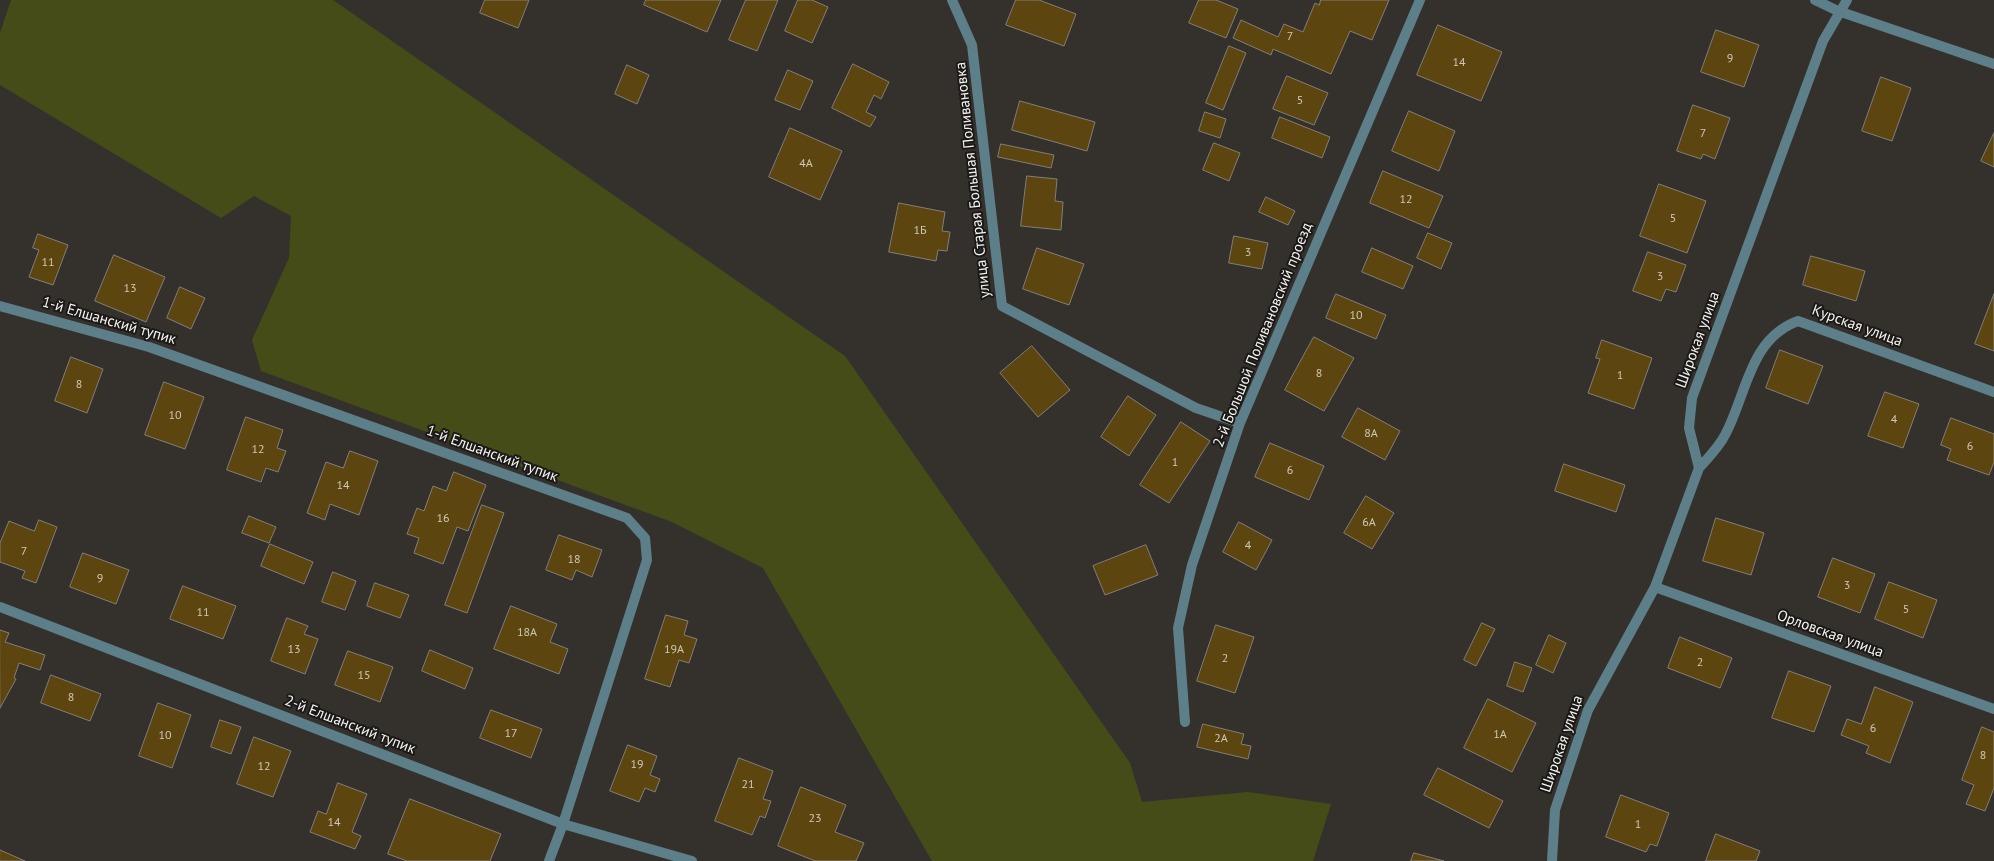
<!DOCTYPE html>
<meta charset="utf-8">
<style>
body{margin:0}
canvas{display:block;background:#34312c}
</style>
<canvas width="1994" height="861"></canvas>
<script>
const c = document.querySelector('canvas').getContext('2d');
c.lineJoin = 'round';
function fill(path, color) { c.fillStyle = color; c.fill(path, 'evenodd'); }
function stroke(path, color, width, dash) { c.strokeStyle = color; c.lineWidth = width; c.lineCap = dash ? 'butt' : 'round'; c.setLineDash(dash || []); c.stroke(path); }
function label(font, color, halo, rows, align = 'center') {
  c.font = font + ' "PT Sans",sans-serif'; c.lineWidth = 4; c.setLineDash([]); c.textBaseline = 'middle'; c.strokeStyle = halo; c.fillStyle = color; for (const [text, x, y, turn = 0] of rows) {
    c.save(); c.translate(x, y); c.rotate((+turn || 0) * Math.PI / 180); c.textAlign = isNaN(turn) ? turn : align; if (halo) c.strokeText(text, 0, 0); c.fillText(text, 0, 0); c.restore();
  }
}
fill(new Path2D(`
 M11 0H333L845 356 1130 763 1142 802 1248 792 1331 804 1313 861H932L763 568 672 522 261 371 252 340 289 258 291 216 254 196 221 218 0 85V33Z`), '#464c17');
const building = new Path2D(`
 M485 0H529L518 28 480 13Z
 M646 0H721L707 32 644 5Z
 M746 0H778L757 51 729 40Z
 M798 0H812L828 7 812 43 785 31Z
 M1016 0H1039L1076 14 1064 46 1006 25Z
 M1199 0H1216L1238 9 1226 38 1189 23Z
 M1321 0H1389L1372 40 1350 31 1331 74 1273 49 1271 55 1233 38 1241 20 1278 37 1284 24 1303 32 1315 3 1319 5Z
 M1438 25 1502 52 1481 101 1417 75Z
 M1716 30 1759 45 1744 87 1701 72Z
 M1229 46 1246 53 1223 110 1206 103Z
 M853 64 889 82 881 99 874 95 866 112 876 117 870 127 832 108Z
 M627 65 649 75 637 104 615 94Z
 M788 70 813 81 800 110 775 100Z
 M1287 76 1328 93 1314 125 1273 109Z
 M1881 77 1911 88 1892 141 1862 131Z
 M1020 101 1095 122 1087 151 1012 130Z
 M1693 105 1730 118 1715 159 1703 154 1701 159 1677 151Z
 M1409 111 1455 131 1439 171 1392 151Z
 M1205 112 1226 119 1220 138 1199 131Z
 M1280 117 1330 137 1322 158 1272 138Z
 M790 128 842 151 820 200 769 177Z
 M1994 133V167L1981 161Z
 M1214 143 1240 153 1229 181 1203 170Z
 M1001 144 1054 155 1051 168 998 157Z
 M1383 171 1443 196 1429 228 1370 203Z
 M1027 176 1057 179 1055 201 1063 202 1061 230 1021 226Z
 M1659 184 1706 201 1687 253 1640 236Z
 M1266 197 1295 211 1288 225 1259 212Z
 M899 203 945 212 942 231 950 232 947 251 938 250 936 261 889 252Z
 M1428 233 1452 243 1441 269 1417 258Z
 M38 234 68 245 53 285 29 277 39 250 33 248Z
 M1234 236 1268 243 1262 269 1229 263Z
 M1037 248 1084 264 1069 305 1023 289Z
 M1372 248 1413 266 1403 289 1362 272Z
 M1648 252 1686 265 1676 292 1666 289 1661 301 1633 291Z
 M114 255 165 277 146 322 95 301Z
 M1811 256 1865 271 1856 301 1803 285Z
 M180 287 205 298 191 329 167 318Z
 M1336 294 1386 315 1376 339 1326 318Z
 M1994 294V351L1975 344Z
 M1314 337 1354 358 1324 411 1285 390Z
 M1602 340 1652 358 1634 409 1588 393 1600 359 1596 358Z
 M1032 346 1070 390 1038 417 1000 373Z
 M1780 350 1823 366 1808 404 1766 388Z
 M71 357 103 369 87 413 55 401Z
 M164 382 204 397 185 449 145 435Z
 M1885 392 1919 404 1903 448 1868 436Z
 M1128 396 1156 415 1129 456 1101 437Z
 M1358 408 1400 431 1385 460 1342 437Z
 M246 417 283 430 277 448 286 451 278 472 266 468 261 482 227 470Z
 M1951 418 1994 434V462L1989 475 1947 460 1951 449 1941 445Z
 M1181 422 1210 441 1169 503 1140 485Z
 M1270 443 1324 466 1309 500 1255 477Z
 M350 451 378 461 359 515 330 504 325 520 307 513 326 462 343 468Z
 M1564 464 1625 485 1616 512 1555 491Z
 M454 472 486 485 468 531 457 527 443 564 414 553 419 538 407 534 417 508 424 511 433 486 446 491Z
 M1366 496 1394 513 1372 549 1344 533Z
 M482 505 504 513 467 613 445 605Z
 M249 516 276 527 269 543 242 533Z
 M1716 518 1764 533 1751 575 1703 561Z
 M39 520 57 527 36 583 22 578 25 571 0 562V543L9 521 34 531Z
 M1239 522 1272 540 1256 570 1223 552Z
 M559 535 602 550 592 577 576 570 572 580 546 570Z
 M270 544 313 562 304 584 261 566Z
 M1146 545 1158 575 1105 595 1093 566Z
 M83 553 129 570 116 604 70 587Z
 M1833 558 1875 574 1860 613 1818 597Z
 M333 572 356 581 345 610 322 602Z
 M1889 582 1937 600 1923 638 1875 619Z
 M375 583 409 595 400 618 367 606Z
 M183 586 236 606 223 639 170 619Z
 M511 606 557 624 550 642 568 649 559 674 494 649Z
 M666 615 688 621 684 635 697 639 689 663 679 660 670 687 645 679Z
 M287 618 308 626 304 634 318 639 305 674 271 661Z
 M1482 623 1495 629 1476 666 1464 660Z
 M1216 625 1254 637 1235 693 1197 681Z
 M0 630 9 633 5 642 45 655 40 670 19 663 14 678 16 679 0 708Z
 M1549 635 1566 643 1553 673 1536 665Z
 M1680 637 1732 658 1720 688 1668 668Z
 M430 650 473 668 465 689 422 671Z
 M348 651 393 667 380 702 335 685Z
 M1515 662 1532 668 1523 692 1507 686Z
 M1789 671 1831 686 1814 732 1772 718Z
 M51 675 101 694 90 721 41 703Z
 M1875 687 1913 702 1890 763 1866 753 1869 746 1841 735 1847 719 1861 724Z
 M1488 699 1536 723 1512 772 1464 748Z
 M158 703 191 715 172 768 139 756Z
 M491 710 542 729 531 758 480 738Z
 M220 720 241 727 231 754 211 747Z
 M1203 724 1244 734 1241 744 1251 746 1248 759 1197 747Z
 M1982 727 1994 732V788L1985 811 1966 804 1974 785 1962 780Z
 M254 737 291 751 273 797 237 784Z
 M628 745 657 756 650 775 660 779 655 792 645 788 639 802 610 791Z
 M739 758 773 771 763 799 771 801 765 818 760 816 752 835 715 821Z
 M1438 768 1503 801 1489 828 1424 795Z
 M338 783 367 794 352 832 361 836 355 849 310 832 318 811 326 814Z
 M801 787 846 805 835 832 864 843 856 861H815L778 846Z
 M1621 795 1669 813 1657 846 1650 844 1646 852 1606 837Z
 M410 799 501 834 490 861H407L388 854Z
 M1716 834 1760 851 1756 861H1706Z
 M0 850 25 861H0Z
 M1414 853 1444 861H1411Z`);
fill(building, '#5d450f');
stroke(building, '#827e78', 1);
stroke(new Path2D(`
 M952 0 972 45 1002 306 1196 408 1240 423
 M1815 0 1838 11 1994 64
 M0 306 149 347 627 518 645 538 647 560 563 824 549 861
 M1699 468C1708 458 1719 447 1725 435 1747 394 1749 339 1798 321L1994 392
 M1655 587 1994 709
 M0 607 563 824 692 861
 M1185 722 1178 628 1192 565 1240 423 1420 0
 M1552 861 1555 810 1588 710 1655 587 1699 468 1689 428 1692 398 1823 41 1847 0`), '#5d7f8a', 10);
label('12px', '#d0c8b8', null, [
 ["7",1290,37],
 ["9",1730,59],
 ["14",1459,63],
 ["5",1300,101],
 ["7",1703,134],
 ["4А",806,164],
 ["12",1406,200],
 ["5",1673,219],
 ["1Б",920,231],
 ["3",1248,253],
 ["11",48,263],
 ["3",1660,277],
 ["13",130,289],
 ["10",1356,316],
 ["8",1319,374],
 ["1",1620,376],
 ["8",79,385],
 ["10",175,416],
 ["4",1894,420],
 ["8А",1371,434],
 ["6",1970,447],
 ["12",258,450],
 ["1",1175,463],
 ["6",1290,471],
 ["14",343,486],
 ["16",443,519],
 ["6А",1369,523],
 ["4",1248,546],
 ["7",24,552],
 ["18",574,560],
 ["9",100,579],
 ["3",1847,586],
 ["5",1906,610],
 ["11",203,613],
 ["18А",527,633],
 ["13",294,650],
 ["19А",674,650],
 ["2",1225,659],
 ["2",1700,663],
 ["15",364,676],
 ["8",71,698],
 ["6",1873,729],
 ["17",511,734],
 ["1А",1500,735],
 ["10",165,736],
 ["2А",1221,739],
 ["8",1983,756],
 ["19",637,765],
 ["12",264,767],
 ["21",748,785],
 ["23",815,819],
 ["14",334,823],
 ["1",1638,825]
]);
label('15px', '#f6f4f1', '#1b1917', [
 ["улица Старая Большая Поливановка",973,180,-96],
 ["1-й Елшанский тупик",109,321,16],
 ["Курская улица",1857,326,20],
 ["2-й Большой Поливановский проезд",1263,335,-68],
 ["Широкая улица",1698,340,-70],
 ["1-й Елшанский тупик",492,454,20],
 ["Орловская улица",1830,634,20],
 ["2-й Елшанский тупик",350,725,21],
 ["Широкая улица",1562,744,-71]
]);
</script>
